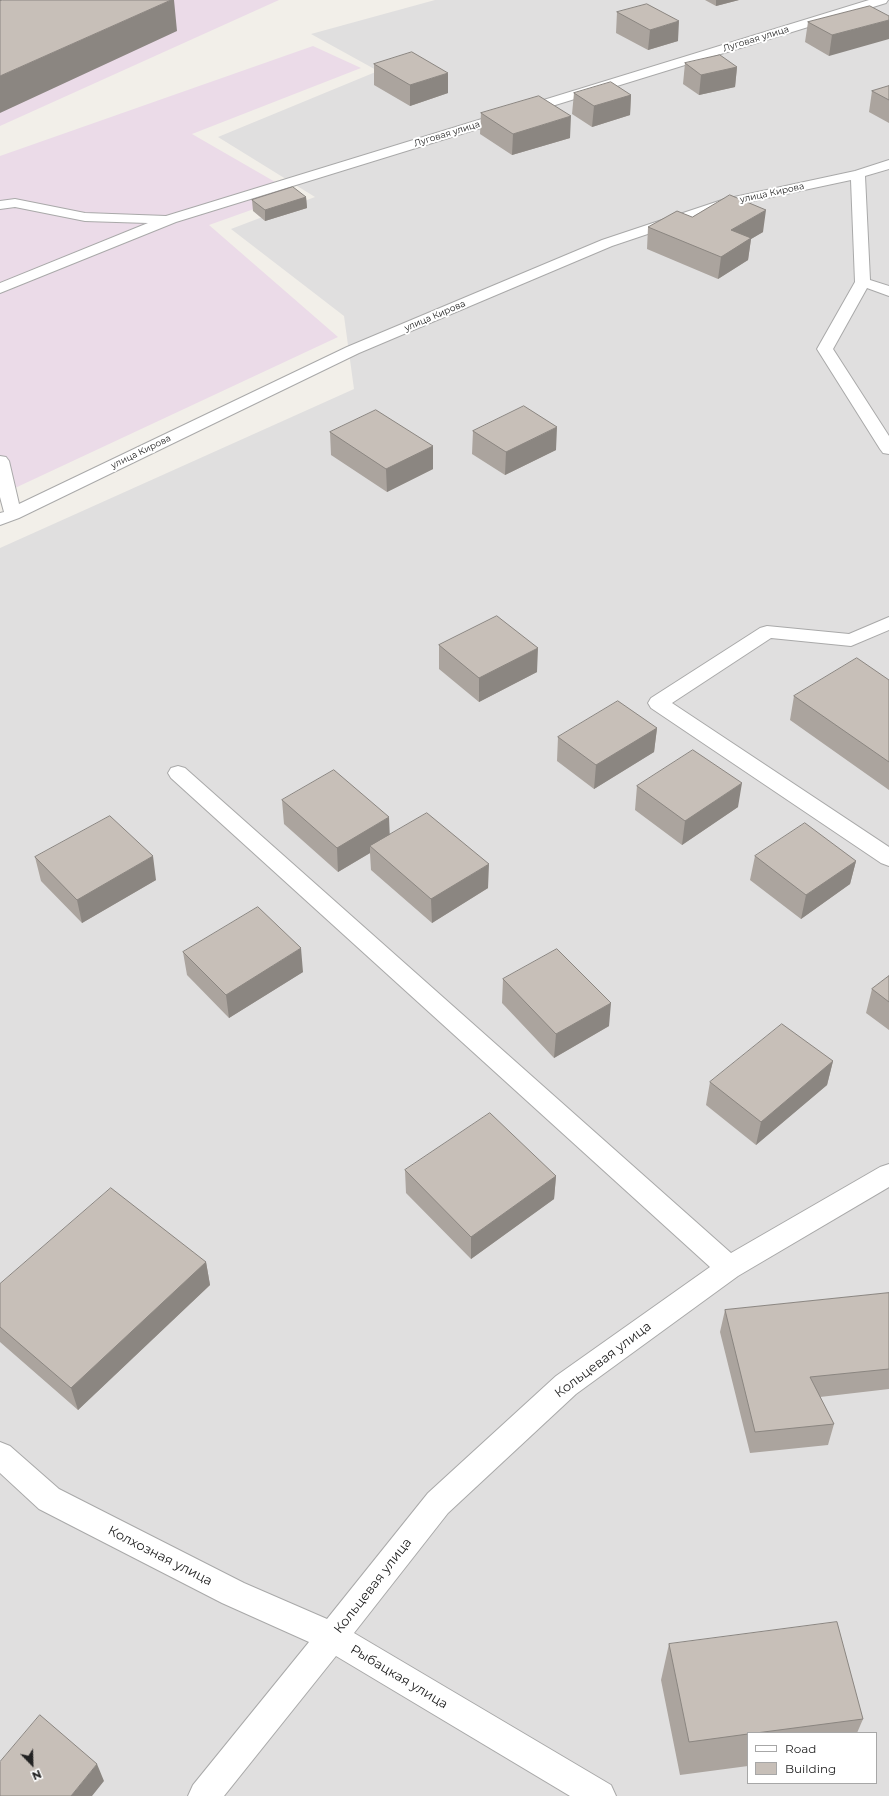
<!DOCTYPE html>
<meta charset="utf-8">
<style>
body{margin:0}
#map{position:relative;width:889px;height:1796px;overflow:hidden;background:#f2efe9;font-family:Montserrat,sans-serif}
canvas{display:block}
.legend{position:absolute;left:747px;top:1732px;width:130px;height:52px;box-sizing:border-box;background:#fff;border:1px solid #a7a7a7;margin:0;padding:5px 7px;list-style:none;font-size:12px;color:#222}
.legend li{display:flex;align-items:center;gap:8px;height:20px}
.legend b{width:20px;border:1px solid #a7a7a7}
.north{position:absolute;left:12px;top:1744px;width:40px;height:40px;-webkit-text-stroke:3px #fff;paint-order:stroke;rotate:157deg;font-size:11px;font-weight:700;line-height:16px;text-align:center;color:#222}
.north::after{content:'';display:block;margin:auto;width:14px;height:18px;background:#222;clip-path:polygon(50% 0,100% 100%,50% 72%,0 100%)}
</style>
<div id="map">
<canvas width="889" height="1796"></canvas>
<ul class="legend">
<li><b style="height:5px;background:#fff"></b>Road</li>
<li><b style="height:11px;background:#c7bfb8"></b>Building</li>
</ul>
<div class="north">N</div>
</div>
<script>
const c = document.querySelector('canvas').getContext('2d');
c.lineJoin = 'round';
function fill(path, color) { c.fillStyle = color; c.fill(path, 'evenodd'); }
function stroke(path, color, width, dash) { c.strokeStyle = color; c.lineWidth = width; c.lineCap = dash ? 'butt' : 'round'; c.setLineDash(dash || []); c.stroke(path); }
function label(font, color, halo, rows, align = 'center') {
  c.font = font + ' Montserrat,sans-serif'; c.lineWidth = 4; c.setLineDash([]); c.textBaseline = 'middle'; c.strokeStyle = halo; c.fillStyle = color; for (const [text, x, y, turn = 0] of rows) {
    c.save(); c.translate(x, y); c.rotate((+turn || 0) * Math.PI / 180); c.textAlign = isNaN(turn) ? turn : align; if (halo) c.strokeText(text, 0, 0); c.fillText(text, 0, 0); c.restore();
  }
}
fill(new Path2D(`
 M435 0H889V1796H0V548L354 389 344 316 231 229 315 197 218 137 378 71 311 34ZM748 1733H876V1783H748Z`), '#e0dfdf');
fill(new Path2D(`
 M0 0H279L0 126Z
 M313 46 361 68 192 134 296 194 209 225 338 337 0 495V156Z`), '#ebdbe8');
const minor = new Path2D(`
 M869 0H888L886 3 176 222 0 293V283L148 223 85 221 15 207 0 209V201L15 199 85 213 166 216Z
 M889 160V169L865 176 870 280 889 286V296L867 288 833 349 889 436V454L883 453 880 449 817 349 855 282 851 180 734 205 612 246 359 353 19 518 0 525V513L4 512 0 497V456L6 457 9 461 19 504 347 347 602 240 725 199 855 171Z
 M889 617V630L851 646 771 638 672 703 889 847V866L881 863 651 708 648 703 651 698 760 628 767 626 849 634Z
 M178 766 185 768 731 1253 880 1167 889 1164V1187L738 1276 576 1394 448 1513 354 1633 611 1785 616 1796H570L336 1656 224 1796H188L193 1785 309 1642 222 1603 39 1509 0 1473V1442L10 1446 59 1489 244 1583 327 1619 428 1493 556 1376 710 1267 171 778 168 773 171 768Z`);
stroke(minor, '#a9a9a9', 2);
fill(minor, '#fff');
fill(new Path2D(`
 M705 0H739L716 6Z
 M870 6 829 56 805 42 808 22Z
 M617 12 678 41 648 50 616 33Z
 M685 63 737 67 735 87 699 95 683 84Z
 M374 64 448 93 410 106 374 85Z
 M889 86V123L869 112 872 91Z
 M574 93 631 95 630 115 592 127 572 114Z
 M481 113 570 138 512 155 480 134Z
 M306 197 307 208 265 221 253 211 252 200Z
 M692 217 763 232 751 239 748 260 718 279 647 249 648 227Z
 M473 431 556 450 505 475 472 454Z
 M330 432 433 446V469L387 492 331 455Z
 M439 645 537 672 479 702 439 669Z
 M889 680V790L790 720 794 696Z
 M657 728 654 752 594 789 557 761 558 737Z
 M637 786 738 807 682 845 635 810Z
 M282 800 390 834 488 888 432 923 371 870 370 853 338 872 284 824Z
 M755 856 856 861 850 884 801 919 750 880Z
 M35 857 156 880 82 923 41 881Z
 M183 952 303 972 229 1018 187 975Z
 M889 976V1030L866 1013 872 989Z
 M503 979 609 1026 554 1058 502 1003Z
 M833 1061 827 1085 756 1145 706 1105 710 1082Z
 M405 1170 556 1176 554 1199 471 1259 406 1193Z
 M206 1262 210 1285 78 1410 0 1342V1284Z
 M889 1293V1389L820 1397 834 1424 828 1445 750 1453 720 1332 725 1310Z
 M669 1644 863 1719 857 1733H748V1766L680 1775 661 1680Z`), '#aba49e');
fill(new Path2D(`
 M171 0H174L177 31 0 113V76Z
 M716 0H739L716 6Z
 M889 20V39L829 56 832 35Z
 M679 21 678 41 648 50 650 30Z
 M737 67 735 87 699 95 701 75Z
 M448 73V93L410 106V85Z
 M631 95 630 115 592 127 594 106Z
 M571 116 570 138 512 155 513 134Z
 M306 197 307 208 265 221V210Z
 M766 210 763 232 751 239 748 260 718 279 721 257 731 230Z
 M557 427 556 450 505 475 506 452Z
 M433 446V469L387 492 386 469Z
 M538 648 537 672 479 702V678Z
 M657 728 654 752 594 789 596 765Z
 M742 783 738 807 682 845 685 821Z
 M389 817 390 841 370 846V853L338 872 337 848Z
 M153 856 156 880 82 923 77 900Z
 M856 861 850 884 801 919 806 895Z
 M489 864 488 888 432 923 431 899Z
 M301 948 303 972 229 1018 226 995Z
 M611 1003 609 1026 554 1058 556 1034Z
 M833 1061 827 1085 756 1145 761 1122Z
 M556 1176 554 1199 471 1259V1237Z
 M206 1262 210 1285 78 1410 71 1388Z
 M97 1764 104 1781 92 1796H71Z`), '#8b8681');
const building = new Path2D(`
 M3 0H171L0 76V1Z
 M647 4 679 21 650 30 617 12Z
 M870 6 889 16V20L832 35 808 22Z
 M412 52 448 73 410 85 374 64Z
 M720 55 737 67 701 75 685 63Z
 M611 82 631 95 594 106 574 93Z
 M889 86V100L872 91Z
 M539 96 571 116 513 134 481 113Z
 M293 187 306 197 265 210 252 200Z
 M730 195 766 210 731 230 751 238 721 257 648 227 677 211 692 217Z
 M524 406 557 427 506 452 473 431Z
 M376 410 433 446 386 469 330 432Z
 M497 616 538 648 479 678 439 645Z
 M857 658 889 680V762L794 696Z
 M618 701 657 728 596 765 558 737Z
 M693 750 742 783 685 821 637 786Z
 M334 770 389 817 337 848 282 800Z
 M427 813 489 864 431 899 370 846Z
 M110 816 153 856 77 900 35 857Z
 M805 823 856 861 806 895 755 856Z
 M258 907 301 948 226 995 183 952Z
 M557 949 611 1003 556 1034 503 979Z
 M889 976V1002L872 989Z
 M782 1024 833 1061 761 1122 710 1082Z
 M490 1113 556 1176 471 1237 405 1170Z
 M111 1188 206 1262 71 1388 0 1327V1284Z
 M889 1293V1369L810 1377 834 1424 755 1432 725 1310Z
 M837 1622 863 1719 756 1733H748V1734L689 1742 669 1644Z
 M40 1715 97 1764 71 1796H0V1762Z`);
fill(building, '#c7bfb8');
stroke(building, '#8b8681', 1);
label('9px', '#222', '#fff', [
 ["Луговая улица",756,39,-17],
 ["Луговая улица",447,134,-17],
 ["улица Кирова",772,193,-12],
 ["улица Кирова",435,316,-23],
 ["улица Кирова",141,452,-26]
]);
label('13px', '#222', '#fff', [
 ["Кольцевая улица",603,1360,-37],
 ["Колхозная улица",160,1556,27],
 ["Кольцевая улица",373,1586,-52],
 ["Рыбацкая улица",399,1677,31]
]);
</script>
